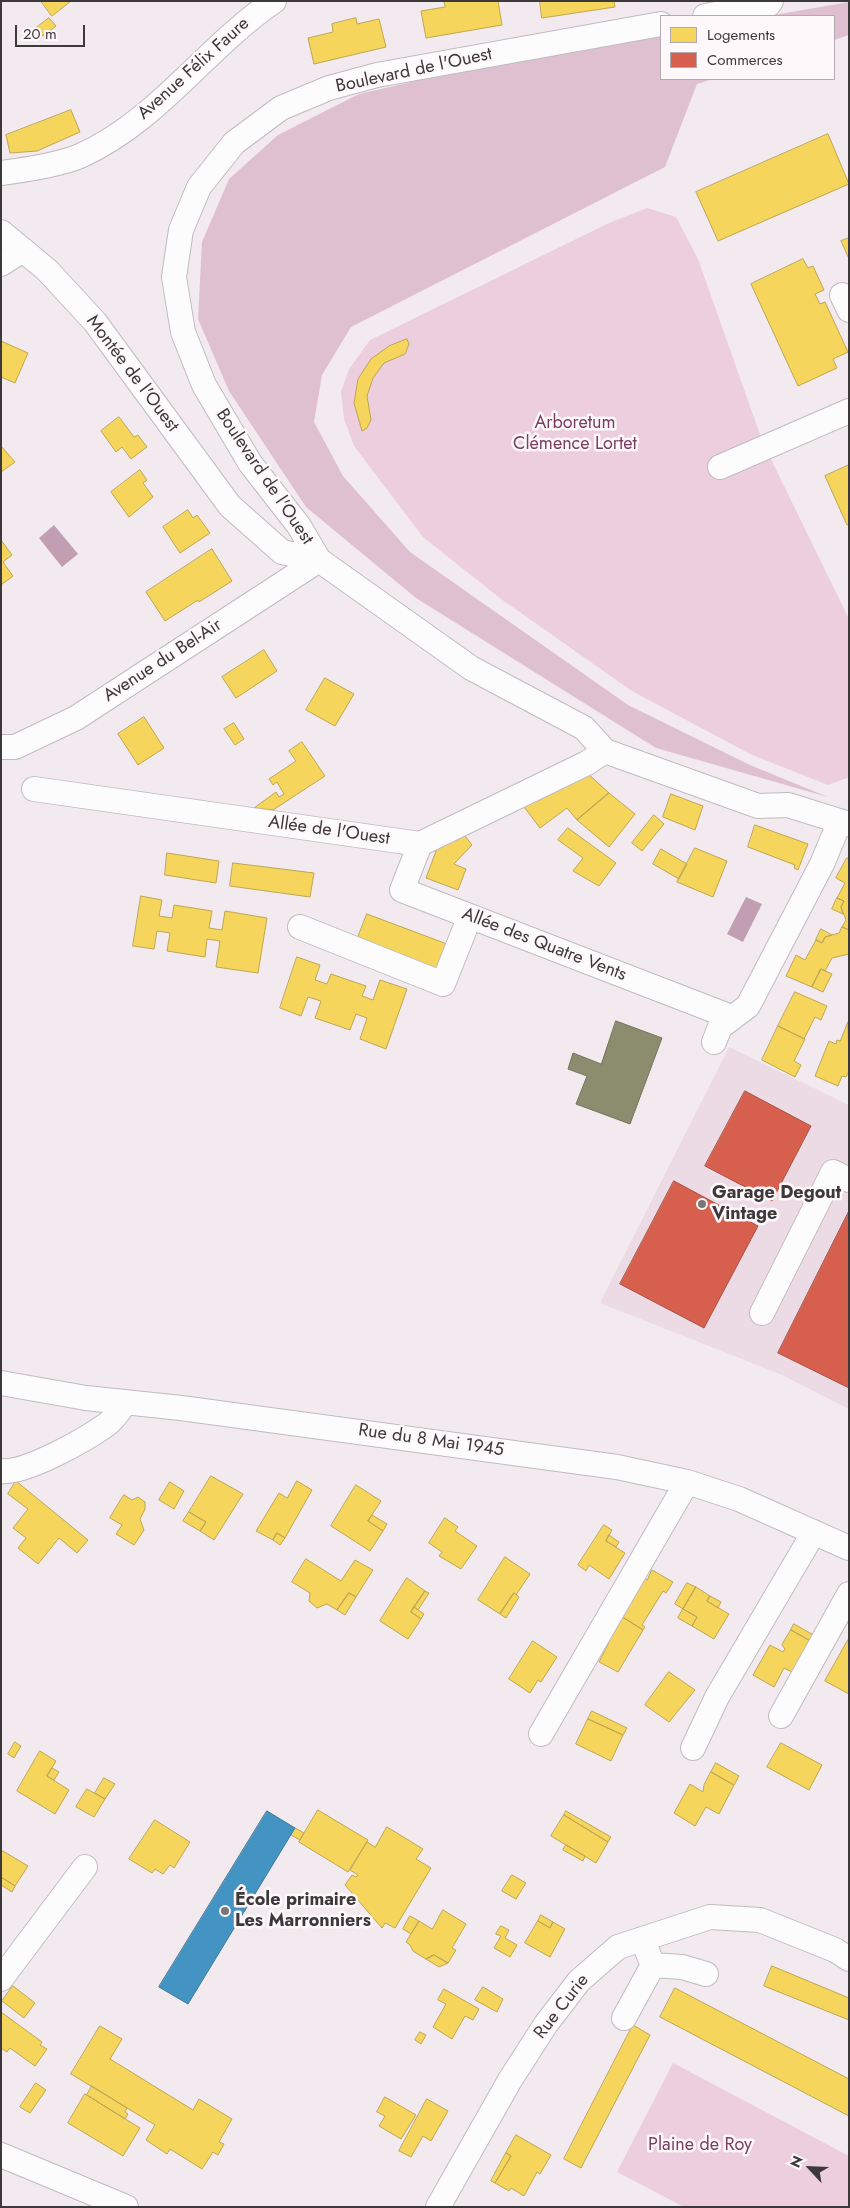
<!DOCTYPE html>
<meta charset="utf-8">
<style>
body{margin:0}
#map{position:relative;width:850px;height:2208px;overflow:hidden;background:#f2eaef;font-family:Jost,sans-serif}
canvas{display:block}
.frame{position:absolute;inset:0;border:2px solid #3d383a;pointer-events:none}
.legend{position:absolute;left:660px;top:15px;width:175px;height:65px;box-sizing:border-box;background:#fef8fa;border:1px solid #b1abad;margin:0;padding:6px 9px;list-style:none;font-size:15px;color:#3d383a}
.legend li{display:flex;align-items:center;gap:10px;height:25px}
.legend b{width:25px;border:1px solid #b1abad}
.north{position:absolute;left:785px;top:2143px;width:50px;height:50px;-webkit-text-stroke:4px #fef8fa;paint-order:stroke;rotate:295deg;font-size:14px;font-weight:700;line-height:20px;text-align:center;color:#3d383a}
.north::after{content:'';display:block;margin:auto;width:18px;height:22px;background:#3d383a;clip-path:polygon(50% 0,100% 100%,50% 72%,0 100%)}
.scale{position:absolute;left:15px;top:25px;width:70px;height:22px;box-sizing:border-box;border:2px solid #3d383a;border-top:0;padding-left:6px;font-size:15px;line-height:18px;white-space:nowrap;color:#3d383a;-webkit-text-stroke:4px #fef8fa;paint-order:stroke}
</style>
<div id="map">
<canvas width="850" height="2208"></canvas>
<div class="frame"></div>
<ul class="legend">
<li><b style="height:14px;background:#f6d55c"></b>Logements</li>
<li><b style="height:14px;background:#d6604d"></b>Commerces</li>
</ul>
<div class="north">N</div>
<div class="scale">20 m</div>
</div>
<script>
const c = document.querySelector('canvas').getContext('2d');
c.lineJoin = 'round';
function fill(path, color) { c.fillStyle = color; c.fill(path, 'evenodd'); }
function stroke(path, color, width, dash) { c.strokeStyle = color; c.lineWidth = width; c.lineCap = dash ? 'butt' : 'round'; c.setLineDash(dash || []); c.stroke(path); }
function label(font, color, halo, rows, align = 'center') {
  c.font = font + ' Jost,sans-serif'; c.lineWidth = 5; c.setLineDash([]); c.textBaseline = 'middle'; c.strokeStyle = halo; c.fillStyle = color; for (const [text, x, y, turn = 0] of rows) {
    c.save(); c.translate(x, y); c.rotate((+turn || 0) * Math.PI / 180); c.textAlign = isNaN(turn) ? turn : align; if (halo) c.strokeText(text, 0, 0); c.fillText(text, 0, 0); c.restore();
  }
}
fill(new Path2D(`
 M729 1047 849 1105V1409L782 1375 600 1303Z`), '#ecdbe4');
fill(new Path2D(`
 M647 208 676 217 698 259 763 443 849 619V777L828 785 750 754 632 691 501 599 423 537 354 446 344 419 341 392 349 369 370 340 609 223Z
 M673 2063 849 2156V2207H684L617 2172Z`), '#eccede');
fill(new Path2D(`
 M849 2V35L834 40V16H768Z
 M661 35V79H713L697 84 665 167 351 327 322 375 314 422 343 476 410 552 628 705 750 765 828 797 656 748 416 598 306 507 229 391 198 319 202 242 229 179 278 135 359 94 455 72Z`), '#dfc0d1');
fill(new Path2D(`
 M54 525 78 554 62 567 39 538Z
 M746 897 762 904 743 942 727 934Z`), '#c29eb2');
const homes = new Path2D(`
 M41 1H71L52 16Z
 M444 1H498L502 25 426 38 421 11 445 7Z
 M540 1H614L615 7 542 18Z
 M49 18 56 26 43 36 36 28Z
 M356 18 357 24 379 19 386 47 314 64 308 38 333 32 332 24Z
 M71 110 80 132 37 151 10 153 6 135Z
 M828 134 849 184 718 241 696 192Z
 M849 238V259L841 241Z
 M803 259 808 268 813 266 824 290 815 294 820 304 825 302 848 352 833 359 837 368 798 386 751 284Z
 M407 339 409 344 405 354 384 363 373 378 367 396 371 420 367 428 362 431 354 403 358 379 371 359 389 346Z
 M1 341 28 353 15 383 1 377Z
 M119 417 134 437 138 435 147 447 131 459 122 447 116 452 101 431Z
 M1 446 15 462 1 472Z
 M849 465V524L847 525 825 476Z
 M140 470 147 480 143 483 153 497 129 517 111 492Z
 M188 510 193 518 197 515 210 533 180 553 163 527Z
 M1 540 12 555 3 562 13 576 1 585Z
 M212 549 232 581 199 602 198 600 165 621 146 592Z
 M264 650 277 671 236 698 222 677Z
 M325 678 354 694 335 726 306 710Z
 M144 717 164 748 138 765 118 734Z
 M234 723 244 739 235 745 224 729Z
 M302 742 325 776 273 810 254 808 276 792 279 797 284 794 277 782 273 785 269 779 296 761 289 751Z
 M586 772 609 793 577 820 567 808 540 828 521 803Z
 M609 793 635 814 609 847 577 820Z
 M671 794 703 806 695 830 663 817Z
 M654 815 664 824 642 851 632 843Z
 M755 825 808 844 798 870 794 868 795 865 748 847Z
 M568 828 616 863 599 886 573 871 583 858 558 840Z
 M462 832 472 845 454 864 466 869 458 890 426 878 439 843Z
 M695 848 727 861 713 897 677 882Z
 M661 849 687 864 679 879 653 864Z
 M167 853 219 861 216 883 165 875Z
 M847 858H849V930L842 927 846 920 841 907 844 901 837 898 845 883 836 878Z
 M233 863 314 873 310 897 230 886Z
 M141 896 162 900 159 916 172 918 174 905 212 911 209 928 222 930 225 911 267 918 258 973 216 967 220 941 207 939 205 957 167 951 170 933 157 931 154 949 133 946Z
 M837 898 844 901 841 907 843 914 832 909Z
 M367 914 447 944 437 970 357 940Z
 M842 927 849 930V954L832 958 825 971 821 969 812 987 786 976 796 955 805 960 816 940 822 943 825 937 839 933Z
 M821 929 832 935 825 937 822 943 816 940Z
 M297 957 320 965 315 980 327 984 331 974 366 986 362 996 373 1000 380 980 407 989 386 1049 360 1039 367 1018 356 1014 350 1030 315 1018 321 1001 308 997 301 1016 280 1008Z
 M821 969 832 974 823 992 812 987Z
 M795 992 827 1006 821 1020 815 1017 804 1039 778 1026Z
 M848 1022 849 1071 846 1077 842 1076 838 1086 815 1076 829 1041 836 1044 837 1040 840 1041Z
 M778 1026 805 1039 794 1061 801 1065 795 1077 762 1060Z
 M211 1476 243 1494 214 1540 200 1531 206 1522 189 1512Z
 M16 1481 88 1540 77 1553 59 1538 38 1564 18 1548 26 1538 13 1528 28 1509 8 1494Z
 M297 1481 312 1490 285 1538 277 1533 273 1540 256 1531 279 1493 287 1498Z
 M170 1482 184 1491 174 1509 159 1500Z
 M356 1485 381 1501 368 1521 383 1531 370 1551 331 1526Z
 M124 1495 132 1500 138 1497 145 1502V1509L140 1519 144 1530 134 1545 116 1534 122 1525 110 1518Z
 M189 1512 206 1522 200 1531 183 1521Z
 M372 1515 387 1524 383 1531 368 1521Z
 M445 1518 458 1527 455 1531 477 1546 461 1569 439 1556 442 1552 429 1543Z
 M604 1525 612 1530 606 1541 625 1553 609 1579 589 1565 586 1571 578 1565Z
 M277 1533 285 1538 280 1545 273 1540Z
 M609 1535 619 1542 616 1547 606 1541Z
 M505 1557 530 1574 516 1595 514 1593 500 1614 478 1600Z
 M306 1559 341 1581 355 1560 373 1570 356 1597 349 1593 337 1610 327 1604 317 1608 309 1601 310 1593 292 1582Z
 M652 1570 673 1582 666 1593 663 1591 642 1625 645 1627 643 1630 621 1616 643 1578 647 1580Z
 M407 1578 425 1591 411 1612 421 1619 408 1639 380 1621Z
 M687 1583 696 1587 683 1609 675 1604Z
 M696 1587 710 1596 707 1601 729 1614 714 1639 692 1626 697 1617 683 1609Z
 M425 1591 429 1593 418 1610 414 1607Z
 M349 1593 356 1597 345 1615 337 1610Z
 M514 1593 519 1597 506 1618 500 1614Z
 M710 1596 721 1602 718 1608 707 1601Z
 M414 1607 424 1614 421 1619 411 1612Z
 M683 1609 697 1617 692 1626 678 1618Z
 M621 1616 643 1630 618 1672 599 1662 609 1642 606 1640Z
 M794 1624 817 1637 814 1643 791 1630Z
 M791 1630 814 1643 796 1674 784 1668 774 1687 753 1675 770 1645 783 1652 785 1649 782 1645Z
 M849 1638V1694L825 1681Z
 M533 1641 557 1657 541 1682 538 1680 530 1693 509 1679Z
 M669 1672 695 1690 669 1722 645 1705Z
 M592 1711 627 1728 623 1735 588 1719Z
 M588 1719 623 1735 611 1761 576 1744Z
 M15 1742 21 1746 14 1758 8 1754Z
 M781 1743 822 1765 809 1790 767 1767Z
 M40 1751 56 1761 47 1776 69 1790 55 1814 17 1791Z
 M716 1763 739 1776 734 1785 711 1772Z
 M52 1768 59 1772 54 1780 47 1776Z
 M711 1772 734 1785 719 1814 706 1807 695 1826 674 1813 690 1784 703 1792 704 1785Z
 M104 1778 115 1784 105 1799 95 1793Z
 M87 1789 105 1799 94 1817 76 1807Z
 M318 1810 368 1840 348 1872 299 1842Z
 M566 1811 611 1837 608 1842 564 1815Z
 M564 1815 608 1842 596 1863 551 1836Z
 M155 1820 190 1842 174 1868 170 1865 163 1874 155 1869 152 1873 129 1859Z
 M387 1827 423 1849 416 1859 431 1868 395 1928 385 1923 382 1928 345 1885 352 1875 356 1877 358 1875 350 1870 367 1842 375 1847Z
 M295 1828 304 1833 300 1840 291 1835Z
 M566 1845 585 1856 583 1861 563 1850Z
 M1 1850 28 1866 15 1886 1 1877Z
 M512 1875 526 1883 516 1899 502 1891Z
 M1 1877 15 1886 12 1892 1 1885Z
 M443 1910 466 1924 452 1948 456 1950 448 1963 434 1955 426 1959 413 1951 410 1945 406 1942 419 1921 432 1929Z
 M541 1915 553 1922 550 1928 538 1921Z
 M410 1916 419 1921 411 1934 403 1929Z
 M538 1921 550 1928 553 1922 565 1929 550 1957 525 1943Z
 M501 1926 509 1930 505 1938 517 1945 510 1957 494 1948 501 1936 496 1934Z
 M434 1955 448 1963 439 1967 426 1959Z
 M772 1966 849 1998V2020L764 1986Z
 M13 1986 35 2003 24 2018 2 2001Z
 M483 1987 503 1999 497 2012 475 2000Z
 M675 1988 849 2079V2116L660 2017Z
 M444 1989 479 2009 473 2020 465 2016 452 2039 433 2027 446 2004 438 2000Z
 M1 2012 42 2042 40 2045 47 2049 35 2066 10 2048 7 2052 1 2048Z
 M633 2025 650 2035 581 2168 564 2159Z
 M100 2026 122 2039 110 2059 193 2110 199 2099 232 2119 219 2142 224 2144 218 2155 213 2152 202 2169 170 2149 167 2154 146 2140 155 2125 71 2074Z
 M420 2032 426 2035 421 2044 415 2040Z
 M36 2083 46 2090 30 2113 20 2107Z
 M92 2086 127 2108 125 2112 128 2114 125 2119 87 2095Z
 M85 2094 140 2128 123 2156 68 2123Z
 M385 2097 416 2115 401 2139 379 2126 385 2116 377 2112Z
 M427 2099 448 2111 431 2141 423 2136 411 2157 399 2151Z
 M516 2135 551 2155 540 2174 537 2172 524 2196 511 2188 509 2191 495 2183 511 2156 506 2153Z
 M506 2153 511 2156 495 2183 491 2181Z`);
fill(homes, '#f6d55c');
stroke(homes, '#bea652', 1);
const shops = new Path2D(`
 M745 1091 811 1126 772 1201 705 1166Z
 M674 1181 758 1226 704 1328 620 1284Z
 M849 1211V1388L778 1353Z`);
fill(shops, '#d6604d');
stroke(shops, '#a85447', 1);
const schools = new Path2D(`
 M267 1811 295 1828 188 2004 159 1987Z`);
fill(schools, '#4393c3');
stroke(schools, '#41789a', 1);
const industry = new Path2D(`
 M616 1021 662 1038 630 1124 576 1104 587 1076 568 1069 573 1053 601 1064Z`);
fill(industry, '#8c8c6e');
stroke(industry, '#74735e', 1);
const minor = new Path2D(`
 M705 16 769 4 771 1
 M661 24 377 75 329 88 281 108 234 143 199 187 181 230 174 277 183 332 204 385 250 463 299 526 319 560 471 668 584 728 605 751 758 806 788 805 849 824
 M1 173C24 170 59 165 80 156 158 121 205 48 274 1
 M1 232 47 270 95 322 230 506 282 552 319 560
 M1 264 23 250
 M842 295 849 310
 M720 467 849 411
 M1 747H15L76 718 319 560
 M34 789 420 844 587 763 605 751
 M420 844 402 890 731 1017
 M300 927 443 984 470 916
 M714 1042 720 1027 748 1006 822 864 840 821
 M762 1313 833 1172 849 1180
 M1 1383 86 1398 181 1408 617 1467 687 1482 739 1499 849 1548
 M1 1471C25 1474 85 1440 106 1425 114 1420 120 1409 126 1402
 M781 1716 849 1594
 M541 1734 687 1482
 M693 1748 717 1697 814 1532
 M653 1965 682 1967 706 1974
 M1 1979 85 1867
 M624 2018 653 1965 642 1939
 M1 2155 126 2207
 M438 2207 510 2080 546 2024 579 1981 618 1947 710 1917 760 1920 835 1950 849 1959`);
stroke(minor, '#c1bbbf', 26);
stroke(minor, '#fdfcfd', 24);
for (const [x, y, r, color] of [
 [702,1204,5,"#7c7679"],
 [225,1911,5,"#7c7679"]
]) { const dot = new Path2D(); dot.arc(x, y, r, 0, 2 * Math.PI); c.fillStyle = color; c.fill(dot); stroke(dot, '#fef8fa', 2); }
label('18px', '#3d383a', '#fef8fa', [
 ["Avenue Félix Faure",194,69,-42],
 ["Boulevard de l'Ouest",414,71,-12],
 ["Montée de l'Ouest",132,374,53],
 ["Boulevard de l'Ouest",264,477,56],
 ["Avenue du Bel-Air",163,661,-33],
 ["Allée de l'Ouest",329,831,8],
 ["Allée des Quatre Vents",544,945,21],
 ["Rue du 8 Mai 1945",431,1441,8],
 ["Rue Curie",562,2007,-52]
]);
label('18px', '#7b3d61', '#fef8fa', [
 ["Arboretum",575,424],
 ["Clémence Lortet",575,445],
 ["Plaine de Roy",700,2146]
]);
label('bold 18px', '#3d383a', '#fef8fa', [
 ["Garage Degout",712,1194],
 ["Vintage",712,1215],
 ["École primaire",235,1901],
 ["Les Marronniers",235,1922]
], 'left');
</script>
